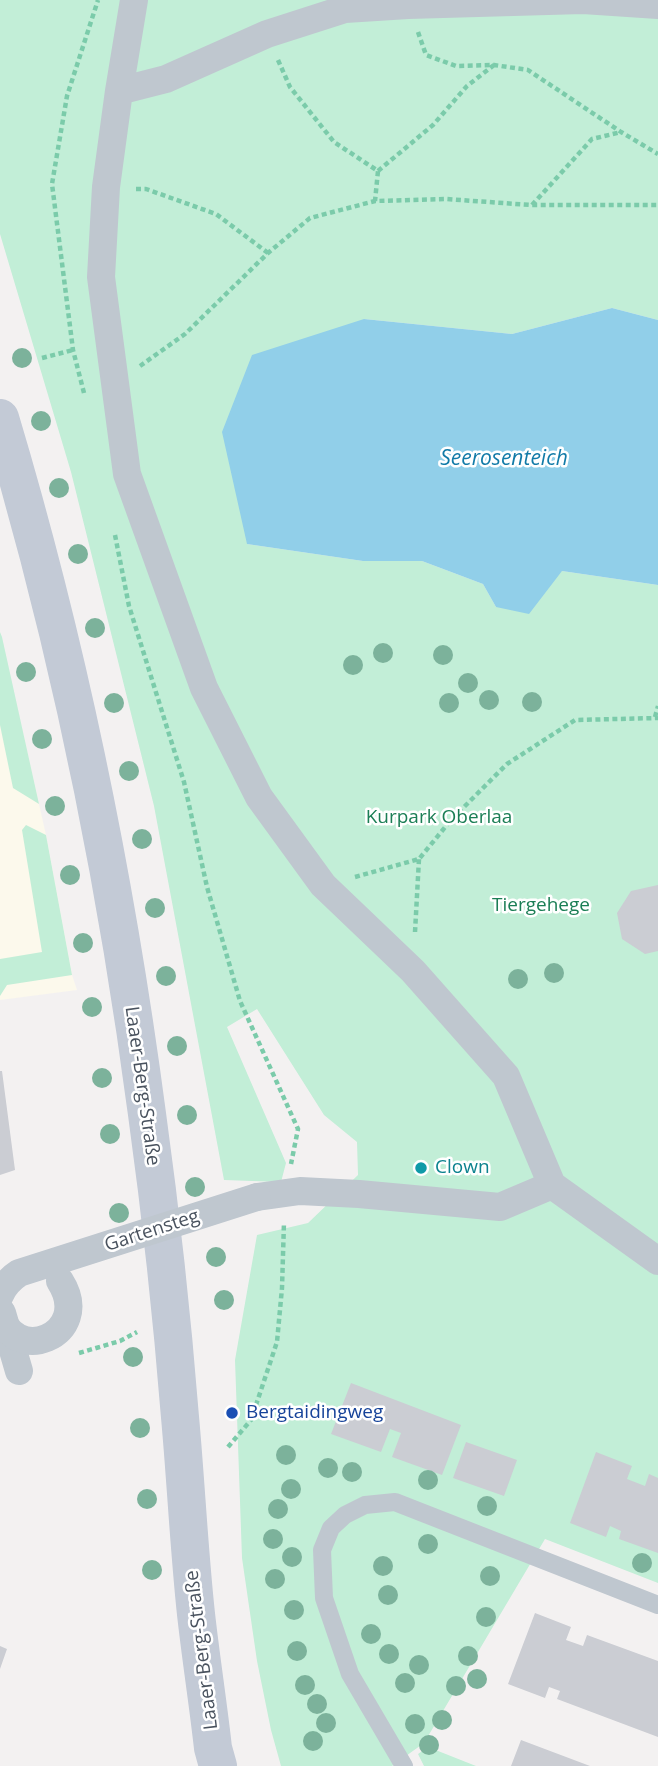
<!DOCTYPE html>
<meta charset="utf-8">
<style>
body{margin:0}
canvas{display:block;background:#f3f1f1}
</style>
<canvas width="658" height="1766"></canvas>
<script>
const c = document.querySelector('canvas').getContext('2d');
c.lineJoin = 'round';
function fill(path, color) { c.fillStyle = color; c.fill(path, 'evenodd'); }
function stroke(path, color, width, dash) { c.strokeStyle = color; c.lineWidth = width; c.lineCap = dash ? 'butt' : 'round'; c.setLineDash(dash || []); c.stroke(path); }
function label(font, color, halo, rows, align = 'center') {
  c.font = font + ' "Open Sans",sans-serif'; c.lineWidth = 5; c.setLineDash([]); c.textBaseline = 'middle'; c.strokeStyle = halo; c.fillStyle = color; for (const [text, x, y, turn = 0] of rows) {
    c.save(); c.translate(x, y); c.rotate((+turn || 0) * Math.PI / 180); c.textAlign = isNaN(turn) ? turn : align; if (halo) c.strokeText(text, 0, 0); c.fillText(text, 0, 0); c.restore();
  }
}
fill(new Path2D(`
 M0 632 46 835 72 975 77 990 0 1000Z`), '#fcf9ec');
fill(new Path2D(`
 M0 0H658V320L612 308 512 334 364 319 247 544 363 561H422L483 584 496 607 562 571 658 585V1583L545 1539 424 1743 392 1766H281L271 1730 257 1661 242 1558 235 1360 257 1235 308 1223 358 1175 357 1142 324 1115 257 1009 227 1027 286 1163 281 1182 224 1180 154 806 71 472 0 234Z
 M0 632 2 637 39 804 13 788 0 725Z
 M26 825 46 835 72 975 7 985 0 996V959L42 952 22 830Z
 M428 1747 476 1766H424L418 1754Z`), '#c2eed7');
fill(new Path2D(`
 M612 308 658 320V585L562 571 529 614 496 607 483 584 422 561H363L247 544 222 432 252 355 364 319 512 334Z`), '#91cfe9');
fill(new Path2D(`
 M658 885V951L645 954 622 939 617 913 631 891Z
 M0 1071H2L15 1170 0 1175Z
 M351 1383 461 1425 442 1475 392 1457 401 1433 390 1429 381 1452 331 1434Z
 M466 1442 517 1460 504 1496 453 1478Z
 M596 1452 632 1466 627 1479 645 1486 649 1474 658 1478V1553L619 1539 621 1531 610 1526 606 1537 570 1523Z
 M535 1613 571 1627 566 1640 583 1646 587 1635 658 1661V1737L557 1699 560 1691 549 1687 545 1698 508 1684Z
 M0 1646 7 1649 0 1669Z
 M521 1740 590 1766H511Z`), '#cbcdd3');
stroke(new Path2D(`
 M418 32 426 55 456 66 494 65 528 70 621 132 658 154
 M278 60 290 87 334 142 378 171 375 201
 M378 171 433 125 467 86 494 65
 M136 189H146L216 214 268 253
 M532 205 592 139 621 132
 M42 358 73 350
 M140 366 185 334 268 253 310 218 375 201 446 199 531 205H658
 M84 393 73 350 52 184 67 96 98 0
 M115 535 129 606 184 782 207 887 240 1001 298 1129 291 1164
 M655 717 658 706
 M355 877 419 859 451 820 507 764 575 720 658 718
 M415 932 419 859
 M79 1353 120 1341 137 1332
 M228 1447 251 1420 277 1342 282 1288 284 1222`), '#7bcbaa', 4.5, [5, 3.5]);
stroke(new Path2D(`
 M404 1766 350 1674 324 1598 322 1550 331 1528 345 1515 365 1505 395 1502 658 1605`), '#bfc7cf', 18);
stroke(new Path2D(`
 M134 0 119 91 106 187 101 277 127 474 204 688 259 797 323 885 413 971 506 1076 552 1185 658 1261
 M119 91 166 79 267 34 345 9 408 5 583 0 658 5
 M257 1197 300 1191 359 1194 500 1207 552 1185
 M2 1313 19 1371`), '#bfc7cf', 28);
stroke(new Path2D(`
 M0 418C68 645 116 879 147 1114 161 1215 172 1316 180 1417 186 1483 189 1549 196 1614 201 1659 208 1703 213 1748L218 1766`), '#c3cad6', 38);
stroke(new Path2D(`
 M0 1295C4 1285 10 1279 19 1273L257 1197
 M0 1310C10 1368 95 1336 60 1281`), '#bfc7cf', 28);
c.fillStyle = '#7cb29b';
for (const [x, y] of [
 [22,358],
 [41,421],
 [59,488],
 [78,554],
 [95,628],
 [383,653],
 [443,655],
 [353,665],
 [26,672],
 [468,683],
 [489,700],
 [532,702],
 [114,703],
 [449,703],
 [42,739],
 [129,771],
 [55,806],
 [142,839],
 [70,875],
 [155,908],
 [83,943],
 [554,973],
 [166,976],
 [518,979],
 [92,1007],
 [177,1046],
 [102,1078],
 [187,1115],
 [110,1134],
 [195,1187],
 [119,1213],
 [216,1257],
 [224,1300],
 [133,1357],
 [140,1428],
 [286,1455],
 [328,1468],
 [352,1472],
 [428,1480],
 [291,1489],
 [147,1499],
 [487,1506],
 [278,1509],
 [273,1539],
 [428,1544],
 [292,1557],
 [642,1563],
 [383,1566],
 [152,1570],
 [490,1576],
 [275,1579],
 [388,1595],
 [294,1610],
 [486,1617],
 [371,1634],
 [297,1651],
 [389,1654],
 [468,1656],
 [419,1665],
 [477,1679],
 [405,1683],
 [305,1685],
 [456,1686],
 [317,1704],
 [442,1720],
 [326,1723],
 [415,1724],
 [313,1741],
 [429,1745]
]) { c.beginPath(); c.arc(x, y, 10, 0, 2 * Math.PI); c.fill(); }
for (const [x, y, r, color] of [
 [421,1168,7,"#0f9aa8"],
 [232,1413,7,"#1a4fb4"]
]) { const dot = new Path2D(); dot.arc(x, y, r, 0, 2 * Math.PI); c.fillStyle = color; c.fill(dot); stroke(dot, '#fff', 2.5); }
label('19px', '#1b7e55', '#fff', [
 ["Kurpark Oberlaa",439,818],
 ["Tiergehege",541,906]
]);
label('19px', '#49525e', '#fff', [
 ["Laaer-Berg-Straße",142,1086,82],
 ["Gartensteg",152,1231,-18],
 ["Laaer-Berg-Straße",202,1650,-97]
]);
label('19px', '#0d838f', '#fff', [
 ["Clown",435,1168]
], 'left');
label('19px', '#164399', '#fff', [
 ["Bergtaidingweg",246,1413]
], 'left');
label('italic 21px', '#127ba8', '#fff', [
 ["Seerosenteich",504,459]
]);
</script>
